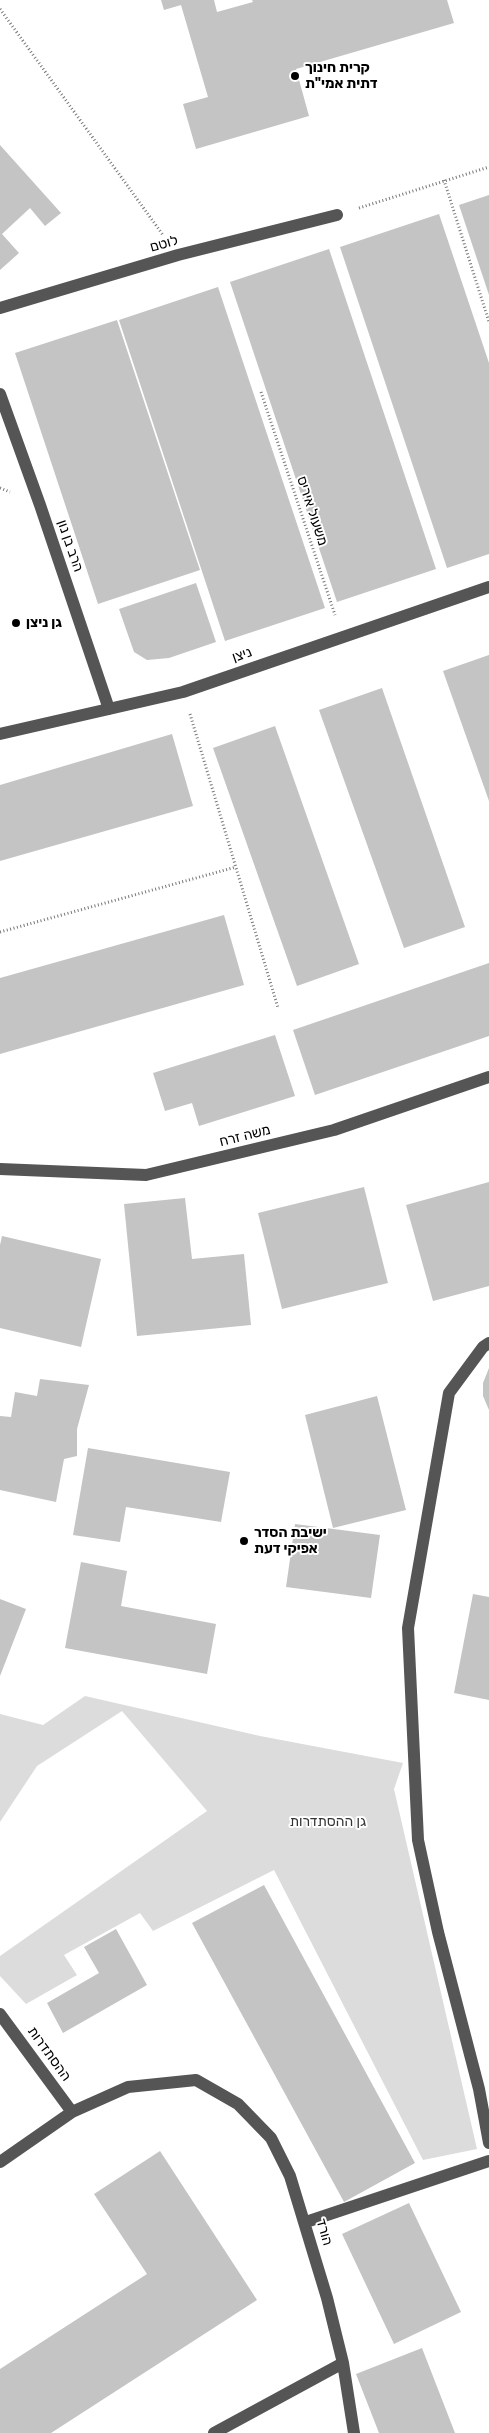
<!DOCTYPE html>
<meta charset="utf-8">
<style>
body{margin:0}
canvas{display:block;background:#fff}
</style>
<canvas width="489" height="2433"></canvas>
<script>
const c = document.querySelector('canvas').getContext('2d');
c.lineJoin = 'round';
function fill(path, color) { c.fillStyle = color; c.fill(path, 'evenodd'); }
function stroke(path, color, width, dash) { c.strokeStyle = color; c.lineWidth = width; c.lineCap = dash ? 'butt' : 'round'; c.setLineDash(dash || []); c.stroke(path); }
function label(font, color, halo, rows, align = 'center') {
  c.font = font + ' Rubik,Heebo,sans-serif'; c.lineWidth = 4; c.setLineDash([]); c.textBaseline = 'middle'; c.strokeStyle = halo; c.fillStyle = color; for (const [text, x, y, turn = 0] of rows) {
    c.save(); c.translate(x, y); c.rotate((+turn || 0) * Math.PI / 180); c.textAlign = isNaN(turn) ? turn : align; if (halo) c.strokeText(text, 0, 0); c.fillText(text, 0, 0); c.restore();
  }
}
fill(new Path2D(`
 M85 1696 260 1736 403 1763 394 1789 477 2149 423 2160 274 1870 153 1931 140 1913 64 1955 77 1975 26 2004 0 1976V1956L207 1811 122 1711 37 1766 0 1822V1714L43 1725Z`), '#dcdcdc');
fill(new Path2D(`
 M161 0H214L217 12 253 2 252 0H447L454 23 296 69 309 116 196 149 183 104 208 97 181 5 164 10Z
 M0 145 61 213 45 226 30 208 2 234 19 253 0 270Z
 M489 195V295L459 205Z
 M439 214 489 363V554L447 568 340 247Z
 M329 249 436 569 337 602 230 282Z
 M218 287 325 608 225 641 119 320Z
 M117 320 200 570 98 604 15 353Z
 M196 583 216 642 169 658 147 660 134 652 119 609Z
 M489 655V801L443 671Z
 M382 688 465 927 404 948 319 710Z
 M275 726 359 964 297 986 213 748Z
 M172 734 193 806 0 861V785Z
 M224 915 244 985 0 1054V978Z
 M489 963V1036L315 1095 293 1030Z
 M275 1035 295 1096 199 1126 192 1103 165 1111 153 1073Z
 M489 1182V1286L433 1301 406 1205Z
 M364 1187 388 1283 282 1309 258 1213Z
 M185 1198 192 1259 244 1254 251 1325 137 1336 124 1204Z
 M2 1236 101 1259 81 1347 0 1328V1245Z
 M489 1368V1410L483 1396V1383Z
 M40 1379 89 1385 77 1429V1456L64 1459 56 1502 0 1490V1416L11 1417 15 1392 37 1396Z
 M377 1396 406 1510 333 1528 305 1415Z
 M88 1448 230 1472 221 1522 126 1507 120 1542 73 1535Z
 M295 1524 380 1535 371 1598 286 1587Z
 M81 1562 127 1571 121 1606 216 1624 207 1674 65 1648Z
 M473 1594 489 1597V1700L454 1693Z
 M0 1599 26 1609 0 1676Z
 M264 1885 415 2163 344 2202 192 1923Z
 M116 1929 147 1985 63 2033 47 2003 99 1973 84 1947Z
 M160 2151 257 2300 51 2433H0V2369L147 2274 94 2194Z
 M409 2203 461 2312 394 2344 342 2234Z
 M422 2348 455 2433H379L356 2374Z`), '#c4c4c4');
stroke(new Path2D(`
 M0 9 163 235
 M444 180 489 322
 M359 208 489 167
 M261 392 335 615
 M0 488 10 492
 M190 714 278 1008
 M0 932 236 867`), '#777', 3, [1, 2.5]);
stroke(new Path2D(`
 M0 308 178 255 337 215
 M0 394 40 505 109 709
 M0 734 183 692 489 587
 M0 1169 146 1175 334 1130 489 1077
 M489 1343 483 1347 449 1393 408 1628 418 1840 438 1932 479 2089 489 2143
 M0 2014 72 2112
 M0 2162 72 2112 128 2087 196 2080 238 2104 271 2138 290 2176 327 2298 343 2363 354 2433
 M306 2222 489 2161
 M214 2433 343 2363`), '#555', 12);
for (const [x, y, r, color] of [
 [295,76,5,"#000"],
 [16,623,5,"#000"],
 [244,1541,5,"#000"]
]) { const dot = new Path2D(); dot.arc(x, y, r, 0, 2 * Math.PI); c.fillStyle = color; c.fill(dot); stroke(dot, '#fff', 2); }
label('bold 14px', '#000', '#fff', [
 ["קרית חינוך",305,68],
 ["דתית אמי\"ת",305,84],
 ["גן ניצן",26,623],
 ["ישיבת הסדר",254,1533],
 ["אפיקי דעת",254,1549]
], 'left');
label('14px', '#000', '#fff', [
 ["לוטם",164,244,-16],
 ["משעול איריס",312,511,72],
 ["הרב בן נון",70,546,71],
 ["ניצן",242,655,-19],
 ["משה זרח",245,1136,-14],
 ["ההסתדרות",49,2054,54],
 ["הורד",324,2232,74]
]);
label('14px', '#333', '#fff', [
 ["גן ההסתדרות",328,1822]
]);
</script>
